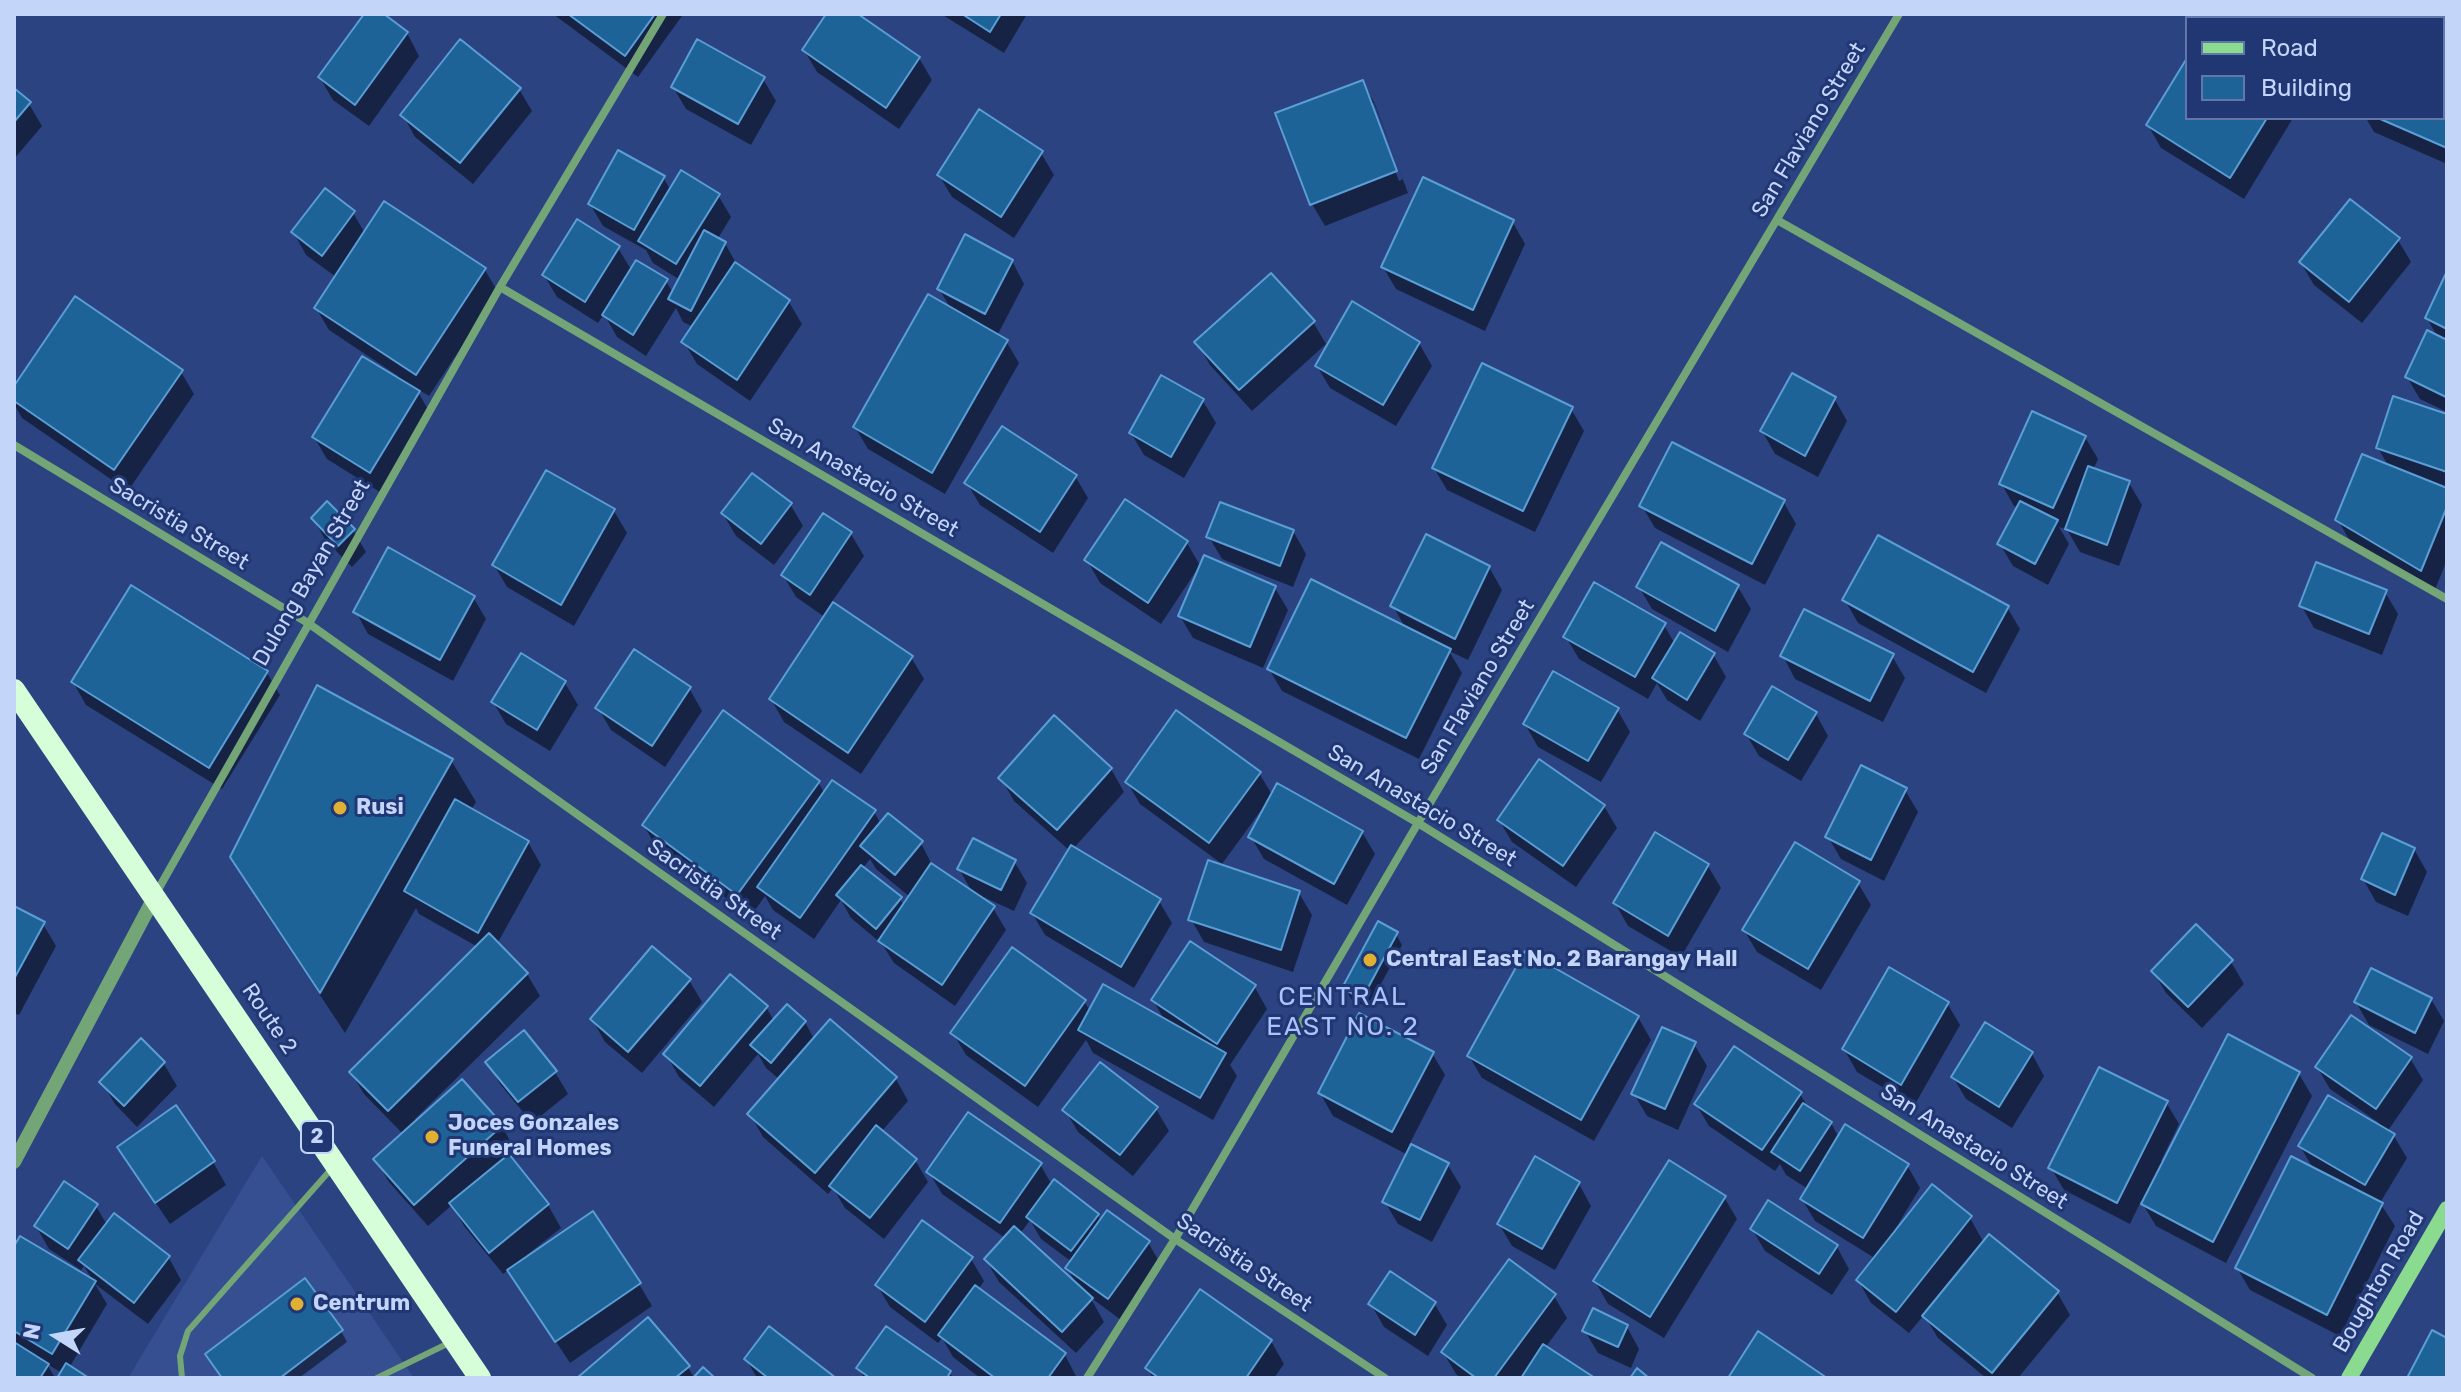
<!DOCTYPE html>
<style>
body{margin:0}
#map{position:relative;width:2461px;height:1392px;overflow:hidden;background:#2b4380;font-family:Rubik,sans-serif}
canvas{display:block}
.frame{position:absolute;inset:0;border:16px solid #c4d5fa;pointer-events:none}
.legend{position:absolute;left:2185px;top:16px;width:260px;height:104px;box-sizing:border-box;background:#213774;border:2px solid #6276aa;margin:0;padding:10px 14px;list-style:none;font-size:24px;color:#c4d5fa}
.legend li{display:flex;align-items:center;gap:16px;height:40px}
.legend b{width:40px;border:2px solid #6276aa}
.north{position:absolute;left:16px;top:1296px;width:80px;height:80px;-webkit-text-stroke:6px #213774;paint-order:stroke;rotate:281deg;font-size:22px;font-weight:700;line-height:32px;text-align:center;color:#c4d5fa}
.north::after{content:'';display:block;margin:auto;width:28px;height:36px;background:#c4d5fa;clip-path:polygon(50% 0,100% 100%,50% 72%,0 100%)}
</style>
<div id="map">
<canvas width="2461" height="1392"></canvas>
<div class="frame"></div>
<ul class="legend">
<li><b style="height:10px;background:#8ada8f"></b>Road</li>
<li><b style="height:22px;background:#1e6397"></b>Building</li>
</ul>
<div class="north">N</div>
</div>
<script>
const c = document.querySelector('canvas').getContext('2d');
c.lineJoin = 'round';
function fill(path, color) { c.fillStyle = color; c.fill(path, 'evenodd'); }
function stroke(path, color, width, dash) { c.strokeStyle = color; c.lineWidth = width; c.lineCap = dash ? 'butt' : 'round'; c.setLineDash(dash || []); c.stroke(path); }
function label(font, color, halo, rows, align = 'center') {
  c.font = font + ' Rubik,sans-serif'; c.lineWidth = 6; c.setLineDash([]); c.textBaseline = 'middle'; c.strokeStyle = halo; c.fillStyle = color; for (const [text, x, y, turn = 0] of rows) {
    c.save(); c.translate(x, y); c.rotate((+turn || 0) * Math.PI / 180); c.textAlign = isNaN(turn) ? turn : align; if (halo) c.strokeText(text, 0, 0); c.fillText(text, 0, 0); c.restore();
  }
}
fill(new Path2D(`
 M262 1156 414 1378H128Z`), '#354f91');
fill(new Path2D(`
 M367 14H381L407 33 419 56 369 126 333 100 320 78Z
 M553 14H681L682 16 638 77Z
 M829 14H855L919 58 932 80 899 129 817 72 804 50Z
 M941 14H1027L1004 53Z
 M2187 62V118H2293L2244 199 2161 148 2148 125Z
 M2443 72 2447 74V164L2374 132 2366 118H2443Z
 M763 79 776 101 751 145 686 109 673 87Z
 M1362 82 1375 104 1408 193 1325 226 1312 204ZM1370 103H1374L1403 179 1399 181Z
 M519 89 532 111 473 184 415 137 403 115Z
 M14 91 29 104 42 126 14 159Z
 M1041 153 1054 175 1014 238 952 197 939 175Z
 M663 177 671 191 718 195 731 217 717 240 725 243 738 267 789 302 802 324 750 401 697 364 684 342 694 327 683 322 676 308 646 356 617 337 604 314 598 323 557 297 544 275 618 248 632 271 666 281 673 293 680 280 653 263 646 250 603 226 590 204Z
 M353 213 365 233 485 270 498 292 429 396 416 388 431 415 383 494 327 459 314 437 398 376 329 330 316 308 336 277 306 255 294 233Z
 M1512 221 1525 244 1485 331 1396 289 1383 267Z
 M2398 240 2411 262 2362 323 2314 285 2301 263Z
 M1012 261 1024 284 997 336 1006 341 1019 363 945 494 868 449 855 427 951 309 939 289Z
 M2447 275V412L2420 399 2407 377 2438 338 2427 318Z
 M1313 322 1326 344 1252 411 1210 365 1197 343Z
 M1419 343 1432 366 1396 426 1330 388 1317 366Z
 M181 372 194 394 128 491 22 418 14 404V389Z
 M1834 398 1847 421 1818 477 1775 454 1762 431Z
 M1203 401 1216 423 1184 478 1144 455 1131 433Z
 M1571 409 1584 431 1535 532 1447 490 1434 468Z
 M2447 416V560L2434 592 2351 543 2338 520 2389 467 2378 448Z
 M2085 437 2098 459 2093 470 2129 483 2142 505 2119 566 2080 552 2066 528 2065 529 2059 527 2069 544 2048 585 2013 566 2000 544 2018 508 2014 506 2001 483Z
 M1075 476 1088 498 1053 553 980 505 967 483Z
 M1783 501 1796 524 1765 585 1655 528 1642 506Z
 M1126 502 1187 543 1201 567 1275 588 1288 610 1263 668 1193 638 1180 616 1200 570 1198 568 1161 624 1100 583 1087 560Z
 M790 504 803 526 774 565 736 536 723 514Z
 M614 511 627 533 574 626 507 587 494 565Z
 M824 515 851 534 864 556 831 603 911 657 924 679 861 774 784 722 771 699 826 618 796 597 783 575Z
 M313 518 353 530 366 552 352 567 326 541Z
 M1293 531 1306 554 1293 587 1222 559 1209 537Z
 M1489 567 1502 590 1468 660 1449 651 1462 673 1419 759 1282 691 1269 669 1406 629 1393 606Z
 M1639 587H1738L1751 609 1728 652 1652 609Z
 M2385 592 2398 614 2382 655 2314 628 2301 605Z
 M473 597 486 619 453 681 368 634 356 612Z
 M1845 600 2007 607 2020 629 1986 693 1858 623Z
 M1664 625 1675 644 1713 654 1726 677 1700 721 1667 700 1657 683 1648 699 1579 659 1566 637Z
 M1783 656H1892L1905 678 1883 722 1795 679Z
 M267 673 280 695 222 789 86 705 73 682Z
 M565 683 578 705 550 751 506 724 493 702Z
 M689 688 702 711 665 767 611 730 598 708Z
 M1617 709 1630 732 1601 782 1538 747 1525 724Z
 M1816 714 1828 736 1801 781 1759 756 1746 734Z
 M1054 718 1111 769 1124 792 1073 849 1159 901 1172 923 1134 988 1045 935 1032 913 1070 851 1014 801 1001 778Z
 M451 760 476 802 471 810 528 842 541 865 497 944 527 974 540 996 415 1119 418 1122 502 1126 514 1148 507 1155 548 1205 561 1228 527 1255 529 1258 639 1284 652 1306 570 1363 509 1270 503 1274 464 1226 452 1205 428 1226 389 1182 376 1160 403 1134 364 1094 351 1072 478 947 419 914 416 908 345 1033 257 900 232 857Z
 M1259 773 1273 796 1362 832 1375 854 1347 905 1264 859 1251 837 1265 811 1262 809 1222 864 1140 804 1127 782Z
 M818 782 825 794 874 812 881 824 921 843 933 867 974 895 959 869 1014 861 1027 883 1014 911 977 894 976 896 993 908 1006 930 955 1006 894 963 882 944 851 918 841 900 814 939 773 910 765 896 751 916 657 848 644 826ZM870 859 876 869 910 897 904 906 900 899 863 868Z
 M1905 790 1918 812 1884 881 1841 859 1828 837Z
 M1604 806 1617 828 1576 887 1512 842 1499 820Z
 M2414 849 2427 872 2408 916 2376 902 2363 879Z
 M1708 866 1721 888 1681 957 1628 926 1615 903Z
 M1858 883 1871 905 1821 990 1757 952 1744 930Z
 M1299 893 1312 915 1293 972 1204 942 1191 919Z
 M14 908 43 924 56 946 19 1015 14 1013Z
 M1396 934 1402 945 1368 1008 1351 999 1345 988Z
 M2231 962 2244 984 2202 1028 2166 993 2153 971Z
 M689 980 702 1002 642 1073 605 1042 592 1019Z
 M1254 986 1267 1009 1230 1065 1237 1076 1213 1120 1093 1053 1086 1040 1038 1107 966 1055 953 1033 1084 1001 1090 1011 1165 1021 1153 1000Z
 M2431 999 2444 1021 2428 1054 2369 1025 2356 1002Z
 M1947 1003 1960 1025 1914 1106 1857 1072 1844 1049Z
 M766 1007 774 1021 805 1022 814 1039 896 1079 908 1101 881 1132 915 1160 928 1182 884 1239 845 1208 833 1188 828 1194 763 1137 750 1114 780 1080 766 1068 758 1054 714 1107 679 1077 666 1054Z
 M1638 1017 1651 1040 1594 1141 1482 1078 1469 1056Z
 M141 1041 164 1064 177 1086 137 1127 115 1104 102 1082Z
 M1694 1044 1707 1066 1678 1130 1647 1116 1634 1094Z
 M1432 1053 1445 1075 1409 1145 1448 1165 1461 1187 1432 1242 1398 1224 1385 1202 1408 1155 1333 1116 1320 1093Z
 M2032 1054 2044 1076 2012 1128 1966 1099 1953 1077Z
 M2410 1058 2423 1080 2387 1132 2394 1136 2407 1158 2380 1203 2395 1226 2340 1336 2250 1290 2237 1268 2314 1170 2300 1146 2377 1126 2379 1123 2330 1089 2317 1067Z
 M488 1062 555 1072 568 1094 532 1123 500 1084Z
 M2299 1074 2312 1096 2226 1263 2156 1226 2141 1201 2130 1224 2064 1190 2051 1168 2166 1102 2179 1124 2161 1161 2164 1163Z
 M1800 1094 1809 1109 1831 1123 1839 1138 1907 1165 1920 1188 1894 1231 1896 1232 1970 1218 1984 1243 2057 1292 2070 1315 2018 1378H1986L1938 1338 1924 1315 1909 1333 1871 1303 1858 1280 1876 1259 1815 1221 1802 1199 1808 1189 1786 1175 1780 1164 1775 1171 1709 1126 1696 1104Z
 M1156 1109 1169 1131 1133 1176 1078 1132 1065 1110Z
 M213 1162 226 1185 170 1224 133 1169Z
 M1040 1164 1052 1185 1098 1215 1101 1221 1148 1242 1161 1265 1121 1320 1090 1297 1104 1322 1076 1353 999 1282 986 1260 1005 1238 942 1194 929 1172ZM1030 1220 1041 1239 1072 1262 1067 1268 1078 1286 1020 1234Z
 M1579 1184 1591 1206 1555 1270 1512 1246 1499 1224Z
 M1724 1197 1737 1219 1664 1338 1608 1304 1595 1281Z
 M96 1206 107 1225 169 1258 181 1280 148 1324 95 1284 107 1304 69 1368 85 1378H59L62 1373 47 1364 55 1378H14V1250L93 1281 84 1266 81 1270 49 1249 36 1226Z
 M1752 1229 1837 1247 1849 1269 1832 1295 1765 1251Z
 M971 1259 984 1281 978 1290 1065 1355 1077 1378H980L953 1357 942 1338 938 1343 890 1307 877 1285Z
 M1554 1296 1567 1318 1545 1348 1592 1378H1461L1456 1374 1443 1352Z
 M1434 1303 1447 1325 1428 1356 1384 1327 1371 1304Z
 M1627 1327 1639 1349 1631 1368 1598 1353 1585 1331Z
 M341 1331 347 1342 299 1378H223Z
 M1271 1341 1284 1364 1274 1378H1153L1147 1368Z
 M746 1359 833 1378H757Z
 M688 1367 694 1378H580Z
 M859 1368 950 1373 953 1378H864Z`), '#0007');
const building = new Path2D(`
 M364 14H384L408 32 355 105 318 77Z
 M568 14H655L625 56Z
 M826 14H858L920 57 886 108 802 50Z
 M962 14H1001L990 32Z
 M460 39 521 88 460 163 400 115Z
 M697 39 765 77 738 124 671 87Z
 M2187 58V118H2267L2230 178 2146 125Z
 M2443 70 2447 72V148L2378 118H2443Z
 M1363 80 1397 171 1310 205 1275 113Z
 M14 88 31 102 14 122Z
 M979 109 1043 151 1001 217 937 175Z
 M618 150 665 176 634 230 588 204Z
 M681 170 720 194 676 264 638 241Z
 M1423 177 1514 220 1473 310 1381 267Z
 M325 188 355 211 322 256 291 232Z
 M2350 199 2400 238 2349 302 2299 262Z
 M384 201 486 268 416 375 314 308Z
 M577 219 620 246 585 302 542 275Z
 M704 230 726 242 691 311 668 299Z
 M965 234 1013 260 985 314 937 289Z
 M636 260 668 279 633 335 602 315Z
 M735 262 790 300 737 380 681 342Z
 M2447 271V329L2425 318Z
 M1271 273 1315 321 1239 390 1194 342Z
 M928 294 1008 340 932 473 853 427Z
 M75 296 183 370 114 470 14 401V386Z
 M1352 301 1420 342 1383 405 1315 366Z
 M2427 330 2447 340 2446 397 2405 377Z
 M362 356 420 391 370 473 312 437Z
 M1482 363 1573 407 1523 511 1432 468Z
 M1792 373 1836 397 1805 456 1760 431Z
 M1161 375 1204 399 1171 457 1129 433Z
 M2393 396 2447 414V472L2376 448Z
 M2032 411 2086 436 2053 508 1999 484Z
 M1002 426 1077 475 1040 532 964 483Z
 M1672 442 1785 500 1752 564 1639 506Z
 M2362 454 2447 488V507L2421 571 2335 520Z
 M2088 466 2130 481 2107 545 2065 529Z
 M546 470 615 509 561 605 492 565Z
 M752 473 792 503 761 544 721 513Z
 M1125 499 1188 541 1148 603 1084 560Z
 M327 501 355 529 338 546 311 518Z
 M2020 501 2058 520 2035 564 1997 544Z
 M1220 502 1294 530 1280 566 1206 537Z
 M823 513 852 532 810 595 781 575Z
 M1426 534 1490 566 1455 639 1390 606Z
 M1878 535 2009 606 1973 672 1842 600Z
 M1661 542 1739 585 1715 631 1636 587Z
 M388 547 475 596 440 660 353 612Z
 M1204 555 1276 586 1250 647 1178 616Z
 M2316 562 2387 590 2369 634 2299 606Z
 M1311 579 1451 649 1406 738 1267 669Z
 M1594 582 1666 623 1635 677 1563 637Z
 M131 585 268 671 209 768 71 682Z
 M833 602 913 656 848 753 769 699Z
 M1804 609 1894 654 1870 701 1780 656Z
 M1680 632 1715 653 1687 700 1652 678Z
 M634 649 691 687 652 746 595 708Z
 M521 653 566 681 537 730 491 702Z
 M1553 671 1619 708 1588 761 1523 724Z
 M317 685 453 759 320 993 230 857Z
 M1772 686 1817 712 1788 760 1744 734Z
 M723 710 820 781 737 895 642 825Z
 M1176 710 1261 772 1209 843 1125 782Z
 M1054 715 1112 768 1057 830 998 778Z
 M1539 759 1605 805 1563 866 1497 820Z
 M1861 765 1907 788 1871 860 1825 837Z
 M832 780 876 810 800 918 757 887Z
 M1277 783 1363 831 1334 884 1248 837Z
 M455 799 529 841 478 933 404 891Z
 M888 813 923 841 895 875 860 846Z
 M1655 832 1709 864 1668 936 1613 903Z
 M2382 833 2415 848 2395 895 2361 879Z
 M973 838 1016 860 1001 890 957 869Z
 M1795 842 1860 881 1808 969 1742 930Z
 M1071 845 1161 899 1121 967 1030 913Z
 M1208 860 1300 891 1281 950 1188 920Z
 M931 863 995 906 942 985 878 941Z
 M861 865 902 897 876 929 836 895Z
 M14 906 45 922 14 979Z
 M1378 921 1398 932 1362 999 1342 988Z
 M2196 924 2233 960 2188 1007 2151 971Z
 M489 933 528 973 388 1111 349 1072Z
 M1190 941 1256 985 1217 1044 1151 1000Z
 M652 946 691 979 628 1052 590 1019Z
 M1012 947 1086 1000 1025 1086 950 1033Z
 M1525 951 1639 1016 1581 1120 1467 1056Z
 M1889 967 1949 1002 1901 1085 1842 1049Z
 M2371 968 2432 998 2415 1033 2354 1002Z
 M730 974 768 1006 700 1086 663 1054Z
 M1103 984 1226 1053 1200 1098 1078 1030Z
 M787 1004 806 1021 771 1063 750 1045Z
 M1359 1013 1434 1052 1392 1132 1318 1093Z
 M2351 1015 2412 1057 2376 1109 2315 1067Z
 M830 1019 897 1077 815 1173 747 1114Z
 M1985 1022 2033 1052 1999 1107 1951 1077Z
 M1662 1027 1696 1042 1665 1109 1631 1094Z
 M524 1030 557 1071 518 1102 485 1062Z
 M2228 1034 2300 1072 2213 1242 2141 1204Z
 M141 1038 165 1062 124 1106 99 1082Z
 M1734 1046 1802 1092 1762 1150 1694 1104Z
 M1100 1062 1158 1107 1120 1155 1062 1110Z
 M2099 1067 2168 1101 2117 1203 2048 1168Z
 M462 1079 503 1125 414 1205 373 1159Z
 M2328 1095 2395 1134 2365 1185 2298 1146Z
 M1803 1103 1832 1122 1800 1171 1771 1152Z
 M176 1105 215 1161 155 1203 117 1147Z
 M968 1112 1042 1163 1000 1223 926 1172Z
 M1845 1124 1909 1164 1863 1238 1800 1199Z
 M876 1125 917 1159 870 1218 829 1186Z
 M1411 1144 1449 1163 1420 1220 1382 1202Z
 M509 1154 549 1204 489 1253 449 1203Z
 M1535 1156 1580 1182 1542 1249 1497 1224Z
 M2291 1156 2383 1203 2327 1315 2235 1268Z
 M1669 1160 1726 1196 1650 1317 1593 1281Z
 M1054 1179 1099 1214 1071 1251 1026 1217Z
 M64 1181 98 1204 68 1249 34 1226Z
 M1932 1184 1972 1216 1896 1312 1856 1280Z
 M1768 1200 1838 1245 1819 1274 1750 1229Z
 M1107 1210 1150 1241 1108 1299 1065 1268Z
 M593 1211 641 1283 555 1342 507 1270Z
 M114 1213 170 1256 134 1303 78 1260Z
 M922 1220 973 1257 925 1322 875 1285Z
 M1014 1226 1093 1298 1062 1332 984 1259Z
 M1989 1234 2059 1291 1992 1373 1922 1316Z
 M20 1236 96 1281 52 1354 14 1331V1246Z
 M1509 1259 1556 1294 1494 1378H1476L1441 1352Z
 M1390 1271 1436 1302 1415 1335 1368 1304Z
 M305 1278 343 1330 280 1378H222L205 1354Z
 M975 1285 1066 1353 1048 1378H995L938 1335Z
 M1200 1289 1272 1340 1246 1378H1159L1145 1368Z
 M1593 1308 1628 1325 1618 1347 1582 1331Z
 M648 1317 690 1366 675 1378H577Z
 M769 1326 836 1378H768L744 1359Z
 M886 1326 951 1371 947 1378H870L856 1368Z
 M2432 1330 2447 1338V1378H2407Z
 M1758 1331 1827 1378H1728Z
 M14 1342 49 1364 40 1378H14Z
 M1543 1344 1595 1378H1521Z
 M66 1363 89 1378H57Z
 M703 1367 715 1378H693Z
 M1637 1368 1649 1378H1630Z`);
fill(building, '#1e6397');
stroke(building, '#5b9dd5', 2);
stroke(new Path2D(`
 M182 1378 180 1356 188 1331 333 1167
 M377 1378 449 1343`), '#74a577', 6);
stroke(new Path2D(`
 M1777 220 2447 599
 M500 287 1418 823 2312 1378
 M14 445 308 623 1175 1239 1385 1378
 M155 895 500 287 663 14
 M1087 1378 1175 1239 1418 823 1899 14`), '#74a577', 8);
stroke(new Path2D(`
 M14 1162 155 896`), '#74a577', 14);
stroke(new Path2D(`
 M2349 1378 2447 1209`), '#8ada8f', 16);
stroke(new Path2D(`
 M14 690 480 1378`), '#d6fed8', 22);
for (const [x, y, r, color] of [
 [340,808,8,"#e0b034"],
 [1370,960,8,"#e0b034"],
 [432,1137,8,"#e0b034"],
 [297,1304,8,"#e0b034"]
]) { const dot = new Path2D(); dot.arc(x, y, r, 0, 2 * Math.PI); c.fillStyle = color; c.fill(dot); stroke(dot, '#213774', 3); }
for (const [x, y, w] of [
 [317,1137,32]
]) { const box = new Path2D(); box.roundRect(x - w / 2, y - 16, w, 32, 6); c.fillStyle = '#213774'; c.fill(box); stroke(box, '#c4d5fa', 2); }
label('bold 20px', '#c4d5fa', null, [
 ["2",317,1137]
]);
label('22px', '#c4d5fa', '#213774', [
 ["San Flaviano Street",1809,130,-59],
 ["San Anastacio Street",863,478,30],
 ["Sacristia Street",179,524,31],
 ["Dulong Bayan Street",312,573,-60],
 ["San Flaviano Street",1478,687,-59],
 ["San Anastacio Street",1422,806,31],
 ["Sacristia Street",714,890,35],
 ["Route 2",269,1019,56],
 ["San Anastacio Street",1974,1147,32],
 ["Sacristia Street",1244,1263,34],
 ["Boughton Road",2379,1282,-60]
]);
label('bold 22px', '#c4d5fa', '#213774', [
 ["Rusi",356,808],
 ["Central East No. 2 Barangay Hall",1386,960],
 ["Joces Gonzales",448,1124],
 ["Funeral Homes",448,1149],
 ["Centrum",313,1304]
], 'left');
c.letterSpacing = '2px';
label('26px', '#a9c3fc', '#213774', [
 ["CENTRAL",1343,997],
 ["EAST NO. 2",1343,1027]
]);
c.letterSpacing = '0px';
</script>
